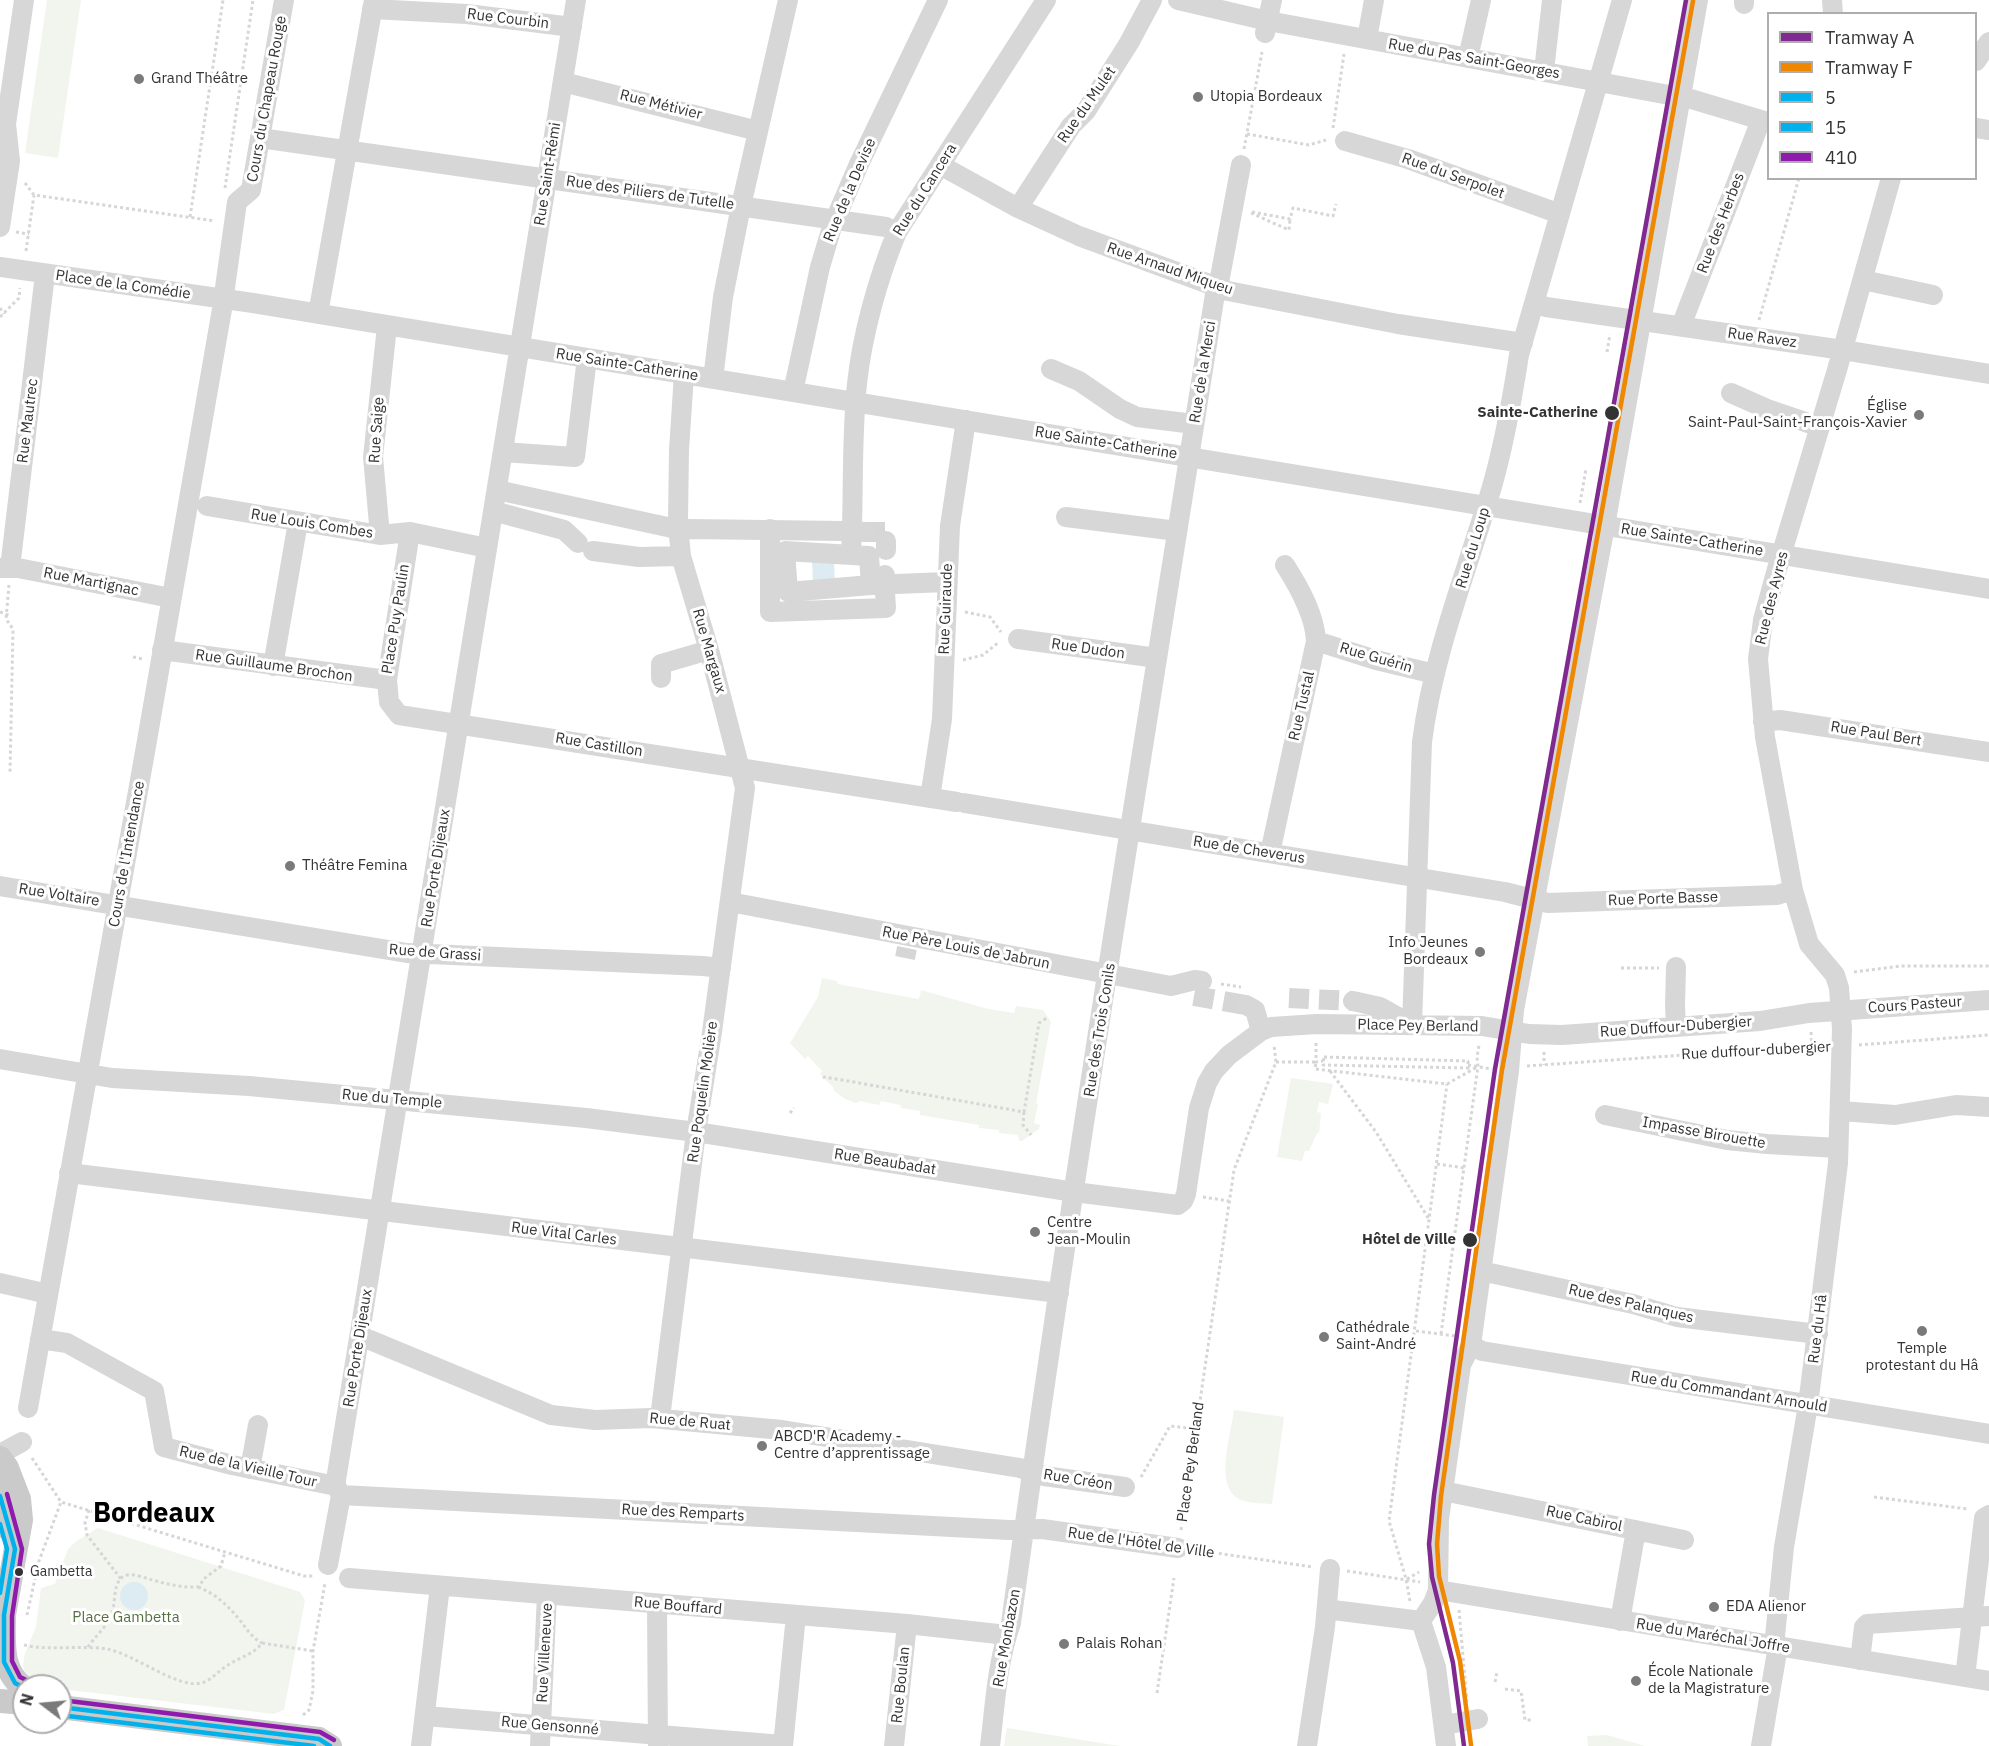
<!DOCTYPE html>
<meta charset="utf-8">
<style>
body{margin:0}
#map{position:relative;width:1989px;height:1746px;overflow:hidden;background:#fff;font-family:"IBM Plex Sans",sans-serif}
canvas{display:block}
.legend{position:absolute;left:1767px;top:12px;width:210px;height:168px;box-sizing:border-box;background:#fff;border:2px solid #adadad;margin:0;padding:8px 10px;list-style:none;font-size:18px;color:#333}
.legend li{display:flex;align-items:center;gap:12px;height:30px}
.legend b{width:30px;border:2px solid #adadad}
.north{position:absolute;left:12px;top:1674px;width:60px;height:60px;box-sizing:border-box;background:#fff;border:2px solid #adadad;border-radius:50%;rotate:286deg;font-size:16px;font-weight:700;line-height:24px;text-align:center;color:#333}
.north::after{content:'';display:block;margin:auto;width:21px;height:27px;background:#7a7a7a;clip-path:polygon(50% 0,100% 100%,50% 72%,0 100%)}
</style>
<div id="map">
<canvas width="1989" height="1746"></canvas>
<ul class="legend">
<li><b style="height:8px;background:#802990"></b>Tramway A</li>
<li><b style="height:8px;background:#f08700"></b>Tramway F</li>
<li><b style="height:8px;background:#00b1eb"></b>5</li>
<li><b style="height:8px;background:#00b1eb"></b>15</li>
<li><b style="height:8px;background:#8f1bac"></b>410</li>
</ul>
<div class="north">N</div>
</div>
<script>
const c = document.querySelector('canvas').getContext('2d');
c.lineJoin = 'round';
function fill(path, color) { c.fillStyle = color; c.fill(path, 'evenodd'); }
function stroke(path, color, width, dash) { c.strokeStyle = color; c.lineWidth = width; c.lineCap = dash ? 'butt' : 'round'; c.setLineDash(dash || []); c.stroke(path); }
function label(font, color, halo, rows, align = 'center') {
  c.font = font + ' "IBM Plex Sans",sans-serif'; c.lineWidth = 6; c.setLineDash([]); c.textBaseline = 'middle'; c.strokeStyle = halo; c.fillStyle = color; for (const [text, x, y, turn = 0] of rows) {
    c.save(); c.translate(x, y); c.rotate((+turn || 0) * Math.PI / 180); c.textAlign = isNaN(turn) ? turn : align; if (halo) c.strokeText(text, 0, 0); c.fillText(text, 0, 0); c.restore();
  }
}
fill(new Path2D(`
 M47 0H81L58 158 25 153Z
 M822 978 837 981 838 984 918 999 920 996 921 990 988 1009 1014 1013 1016 1006 1043 1010 1051 1022 1036 1103 1038 1104 1034 1123 1040 1125 1039 1129 1022 1141H1019L1018 1135 999 1133V1130L979 1128V1125L920 1115V1111L901 1108 900 1105 881 1101 879 1105 860 1101 856 1103 845 1099 833 1090 834 1088 820 1074 822 1071 808 1056 805 1059 790 1043 818 997Z
 M1291 1078 1333 1084 1328 1104 1319 1102 1317 1112 1321 1113 1319 1133H1317L1309 1151H1305L1302 1161 1277 1157Z
 M1234 1410 1284 1417 1272 1504C1262 1503 1249 1504 1239 1499 1214 1485 1231 1434 1234 1410Z
 M98 1528 300 1592 305 1600 284 1710 274 1714 60 1689V1686H41L34 1683 25 1672 23 1666 25 1653 36 1627 41 1588 55 1584 68 1549 75 1542Z
 M1007 1728 1120 1746H1004Z
 M1607 1735 1645 1746H1588L1587 1736Z`), '#f1f5ed');
fill(new Path2D(`
 M834 557 835 586 813 587 812 558Z
 M120 1596a14 14 0 1 1 28 0a14 14 0 1 1-28 0Z`), '#ddebf3');
stroke(new Path2D(`
 M865 532H887L886 541
 M905 958 907 948
 M1194 996 1246 1005
 M1289 998 1353 1001`), '#d6d6d6', 20, [20, 10]);
stroke(new Path2D(`
 M1333 128 1344 54
 M1247 134 1309 145 1326 140
 M1244 149 1262 52
 M25 183 34 195 215 221
 M225 188 253 0
 M1252 212 1290 219 1293 208 1333 216 1336 204
 M1251 213 1289 230 1290 219
 M190 217 223 0
 M16 232 29 234
 M26 251 34 195
 M0 308 4 314
 M0 317 19 298 20 288
 M1759 320 1799 178
 M1607 352 1610 334
 M1580 503 1586 469
 M9 585 6 619 13 629 10 773
 M0 612 11 616
 M965 612 990 617 1001 632
 M133 657 143 659
 M963 660 983 655 999 642
 M1621 968H1659
 M1854 972 1901 966H1989
 M1221 984 1241 987
 M1811 1032 1812 1049
 M1316 1043V1062L1323 1061
 M1859 1045 1989 1035
 M1544 1052V1065
 M1324 1057 1468 1061V1068L1323 1065Z
 M1276 1062H1316L1315 1069 1447 1084 1477 1067
 M1468 1065 1492 1069
 M1527 1066 1785 1048H1823
 M1330 1071 1376 1132 1430 1221
 M823 1078 825 1077 1024 1112 1039 1023 1048 1017
 M1024 1112 1023 1125 1031 1135
 M790 1113 794 1108
 M1437 1164 1465 1168
 M1203 1197 1229 1201
 M1416 1331 1455 1336
 M1441 1334 1478 1066 1477 1057 1479 1045
 M32 1458 61 1502 304 1576H315
 M1141 1477 1170 1426 1196 1429
 M1874 1497 1968 1509
 M89 1510 85 1523 87 1535 121 1579
 M1181 1530 1234 1170 1276 1062 1274 1045
 M1195 1550 1313 1567
 M1347 1571 1420 1582
 M1407 1579 1419 1572
 M198 1587C216 1594 227 1605 239 1619 246 1628 252 1638 262 1643
 M1410 1601 1406 1579 1389 1521 1447 1084
 M1459 1610 1467 1702
 M27 1615 39 1561 61 1502
 M24 1645C50 1651 80 1645 107 1649 134 1654 178 1689 201 1683 211 1681 219 1670 228 1665 240 1657 253 1655 262 1643L313 1651
 M88 1647C95 1636 108 1626 112 1613 117 1599 110 1568 139 1576 160 1582 176 1588 198 1587L205 1578 221 1566 225 1552
 M1495 1682 1497 1672
 M1505 1689 1521 1691 1525 1720H1531
 M1157 1693 1174 1578
 M303 1715 309 1710 313 1691V1651L325 1583`), '#d6d6d6', 3, [3, 3]);
stroke(new Path2D(`
 M1178 0 1268 21 1691 99 1768 122
 M1832 0 1833 14
 M1744 4V0
 M372 9 467 14 572 27
 M1265 33 1272 0
 M1367 39 1374 0
 M1468 58 1481 0
 M1976 61 1989 42
 M1544 71 1552 0
 M563 82 758 131
 M1976 128 1989 130
 M260 138 886 227 897 232
 M1345 141 1408 159 1560 214
 M940 165 1018 208 1079 236 1228 291 1398 324 1523 343
 M1018 208 1071 126 1086 111 1129 43 1152 0
 M0 227 10 161 6 124 24 0
 M0 267 253 303 1989 589
 M1863 280 1933 295
 M1535 303 1546 307 1843 350 1989 374
 M318 314 374 0
 M1681 326 1761 120
 M1051 369 1079 381 1120 409 1137 417 1194 424
 M713 379 723 297 741 206 788 0
 M793 392 820 267 832 227 859 164 938 0
 M1731 393 1767 409 1820 427
 M503 452 575 457 587 358
 M497 490 672 528
 M207 506 380 535 410 532 487 548
 M493 511 564 530 578 543
 M1066 517 1177 531
 M678 521 679 450 684 374
 M688 529 843 531
 M770 529V612L886 608 885 592
 M410 532 387 680 389 702 399 715 957 802
 M380 535 373 457 387 326
 M886 550V541
 M593 551 639 557 681 556
 M851 555C854 498 851 440 857 384 862 335 878 278 897 232L1046 0
 M0 568H18L171 598
 M10 568 45 274
 M871 585 869 556 785 551 788 592 871 585 946 582
 M1018 639 1157 658
 M1316 641 1376 660 1435 674
 M162 650 387 680
 M273 666 298 522
 M661 678V664L709 650
 M1763 722 1780 720 1989 752
 M930 798 942 719 950 526 966 420
 M964 803 1505 892 1548 903 1777 895 1793 890
 M1270 853 1316 641C1315 615 1299 587 1285 565
 M0 886 407 953 703 966 721 968
 M730 902 1171 986 1195 980 1202 981
 M1676 967 1675 1006 1676 1027
 M1353 1001 1380 1007 1410 1024
 M1246 1005 1255 1010 1261 1031
 M1412 1025 1422 742C1433 655 1466 573 1491 490 1504 446 1512 400 1519 355L1622 0
 M0 1059 112 1078 249 1086 586 1118 696 1132 1074 1192 1178 1205 1183 1201 1186 1194 1199 1108 1207 1083 1214 1071 1229 1055 1261 1031 1271 1027 1317 1024 1482 1026 1529 1034 1562 1035 1760 1021 1809 1013 1989 1000
 M1840 1111 1895 1115 1956 1105 1989 1107
 M1605 1115 1727 1140 1767 1144 1838 1148
 M69 1173 1059 1293
 M1481 1271 1633 1304 1677 1317 1818 1334
 M0 1283 48 1294
 M40 1339 67 1343 154 1391 164 1447 232 1465 336 1486
 M359 1339 370 1340 551 1415 595 1420 651 1418 782 1430 1020 1468 1044 1476 1125 1487
 M1471 1345 1482 1351 1989 1434
 M28 1408 145 752 222 309 237 202 251 190 284 0
 M660 1418 696 1132 712 1032 745 788 709 650 681 556 679 536
 M0 1454 22 1442
 M250 1469 258 1425
 M1443 1491 1684 1540
 M341 1495 1009 1530 1042 1529 1178 1548
 M328 1565 341 1495 336 1486V1480L576 0
 M349 1578 907 1624 1007 1635
 M1438 1590 1989 1681
 M657 1605 658 1746
 M1326 1615 1328 1612 1333 1610 1421 1621
 M1421 1621 1433 1603 1438 1590 1439 1519 1461 1365 1471 1345 1509 1071 1514 1010 1605 526 1698 0
 M1421 1621 1436 1667 1446 1746
 M1620 1621 1636 1530
 M1774 1646 1784 1547 1808 1405 1838 1163 1842 1029 1839 988 1835 975 1809 944 1793 890 1765 737 1758 659 1763 620 1777 569 1837 370 1891 178
 M1860 1660 1864 1627 1867 1624 1989 1616
 M1965 1677 1984 1518 1989 1515
 M425 1716 783 1745
 M1444 1725 1478 1719
 M421 1746 440 1586
 M540 1746 547 1595
 M783 1746 796 1615
 M894 1746 907 1624
 M990 1746C995 1706 997 1662 1011 1623 1072 1179 1145 737 1215 294L1218 288 1241 165
 M1307 1746 1325 1627 1330 1569
 M1761 1746 1778 1646`), '#d7d7d7', 20);
stroke(new Path2D(`
 M0 1458 7 1468 19 1499 21 1520 4 1615 0 1625
 M0 1496 11 1532
 M4 1615C4 1643 0 1670 24 1688
 M0 1701 24 1703
 M60 1707 319 1739 330 1746`), '#cacaca', 24);
stroke(new Path2D(`
 M672 528 688 529
 M843 531 865 532
 M885 592V575`), '#d7d7d7', 20);
stroke(new Path2D(`
 M0 1496 15 1549 4 1615V1662L15 1683 24 1688
 M60 1707 319 1739 330 1746`), '#00b1eb', 4.5);
stroke(new Path2D(`
 M0 1524 7 1549 0 1593
 M60 1715 314 1746`), '#00b1eb', 4.5);
stroke(new Path2D(`
 M7 1494 22 1549 12 1616V1661L20 1677 28 1681
 M61 1700 320 1732 334 1740`), '#8f1bac', 4.5);
stroke(new Path2D(`
 M1464 1746 1453 1663 1432 1577 1429 1544 1434 1495 1495 1069 1686 0`), '#802990', 4.5);
stroke(new Path2D(`
 M1471 1745 1460 1661 1439 1576 1437 1544 1441 1496 1502 1070 1693 1`), '#f08700', 4.5);
for (const [x, y, r, color] of [
 [139,79,6,"#7a7a7a"],
 [1198,97,6,"#7a7a7a"],
 [1612,413,8,"#333"],
 [1919,415,6,"#7a7a7a"],
 [290,866,6,"#7a7a7a"],
 [1480,952,6,"#7a7a7a"],
 [1035,1232,6,"#7a7a7a"],
 [1470,1240,8,"#333"],
 [1922,1331,6,"#7a7a7a"],
 [1324,1337,6,"#7a7a7a"],
 [762,1446,6,"#7a7a7a"],
 [19,1572,5,"#333"],
 [1714,1607,6,"#7a7a7a"],
 [1064,1644,6,"#7a7a7a"],
 [1636,1681,6,"#7a7a7a"]
]) { const dot = new Path2D(); dot.arc(x, y, r, 0, 2 * Math.PI); c.fillStyle = color; c.fill(dot); stroke(dot, '#fff', 2); }
label('14px', '#333', '#fff', [
 ["Gambetta",30,1572]
], 'left');
label('15px', '#333', '#fff', [
 ["Rue Courbin",508,19,7],
 ["Rue du Pas Saint-Georges",1474,59,10],
 ["Cours du Chapeau Rouge",267,99,-80],
 ["Rue Métivier",661,105,14],
 ["Rue du Mulet",1087,105,-55],
 ["Rue Saint-Rémi",548,174,-81],
 ["Rue du Serpolet",1453,176,20],
 ["Rue de la Devise",850,190,-67],
 ["Rue du Cancera",925,190,-58],
 ["Rue des Piliers de Tutelle",650,193,8],
 ["Rue des Herbes",1721,223,-69],
 ["Rue Arnaud Miqueu",1170,269,19],
 ["Place de la Comédie",123,285,8],
 ["Rue Ravez",1762,338,8],
 ["Rue Sainte-Catherine",627,365,9],
 ["Rue de la Merci",1203,372,-81],
 ["Rue Mautrec",28,421,-83],
 ["Rue Saige",377,430,-86],
 ["Rue Sainte-Catherine",1106,443,9],
 ["Rue Louis Combes",312,524,9],
 ["Rue Sainte-Catherine",1692,540,9],
 ["Rue du Loup",1473,548,-73],
 ["Rue Martignac",91,582,11],
 ["Rue des Ayres",1772,598,-76],
 ["Rue Guiraude",946,609,-88],
 ["Place Puy Paulin",396,619,-81],
 ["Rue Dudon",1088,649,8],
 ["Rue Margaux",709,651,74],
 ["Rue Guérin",1376,658,16],
 ["Rue Guillaume Brochon",274,666,8],
 ["Rue Tustal",1302,706,-77],
 ["Rue Paul Bert",1876,734,9],
 ["Rue Castillon",599,745,9],
 ["Rue de Cheverus",1249,850,9],
 ["Cours de l'Intendance",127,854,-80],
 ["Rue Porte Dijeaux",436,868,-81],
 ["Rue Voltaire",59,895,9],
 ["Rue Porte Basse",1663,899,-2],
 ["Rue Père Louis de Jabrun",966,948,11],
 ["Rue de Grassi",435,953,4],
 ["Cours Pasteur",1915,1005,-4],
 ["Place Pey Berland",1418,1026,1],
 ["Rue Duffour-Dubergier",1676,1027,-4],
 ["Rue des Trois Conils",1100,1030,-81],
 ["Rue duffour-dubergier",1756,1051,-3],
 ["Rue Poquelin Molière",703,1092,-82],
 ["Rue du Temple",392,1099,5],
 ["Impasse Birouette",1704,1133,10],
 ["Rue Beaubadat",885,1162,9],
 ["Rue Vital Carles",564,1234,7],
 ["Rue des Palanques",1631,1304,13],
 ["Rue du Hâ",1818,1329,-83],
 ["Rue Porte Dijeaux",358,1348,-81],
 ["Rue du Commandant Arnould",1729,1392,9],
 ["Rue de Ruat",690,1422,5],
 ["Place Pey Berland",1191,1462,-82],
 ["Rue de la Vieille Tour",248,1467,13],
 ["Rue Créon",1078,1480,9],
 ["Rue des Remparts",683,1513,3],
 ["Rue Cabirol",1584,1519,12],
 ["Rue de l'Hôtel de Ville",1141,1543,8],
 ["Rue Bouffard",678,1606,5],
 ["Rue du Maréchal Joffre",1713,1636,9],
 ["Rue Monbazon",1007,1638,-80],
 ["Rue Villeneuve",545,1653,-87],
 ["Rue Boulan",901,1685,-84],
 ["Rue Gensonné",550,1726,5]
]);
label('15px', '#333', '#fff', [
 ["Grand Théâtre",151,79],
 ["Utopia Bordeaux",1210,97],
 ["Église",1907,406,"right"],
 ["Saint-Paul-Saint-François-Xavier",1907,423,"right"],
 ["Théâtre Femina",302,866],
 ["Info Jeunes",1468,943,"right"],
 ["Bordeaux",1468,960,"right"],
 ["Centre",1047,1223],
 ["Jean-Moulin",1047,1240],
 ["Cathédrale",1336,1328],
 ["Saint-André",1336,1345],
 ["Temple",1922,1349,"center"],
 ["protestant du Hâ",1922,1366,"center"],
 ["ABCD'R Academy -",774,1437],
 ["Centre d’apprentissage",774,1454],
 ["EDA Alienor",1726,1607],
 ["Palais Rohan",1076,1644],
 ["École Nationale",1648,1672],
 ["de la Magistrature",1648,1689]
], 'left');
label('bold 15px', '#333', '#fff', [
 ["Sainte-Catherine",1598,413],
 ["Hôtel de Ville",1456,1240]
], 'right');
label('15px', '#56703f', '#fff', [
 ["Place Gambetta",126,1618]
]);
label('bold 27px', '#000', '#fff', [
 ["Bordeaux",154,1514]
]);
</script>
